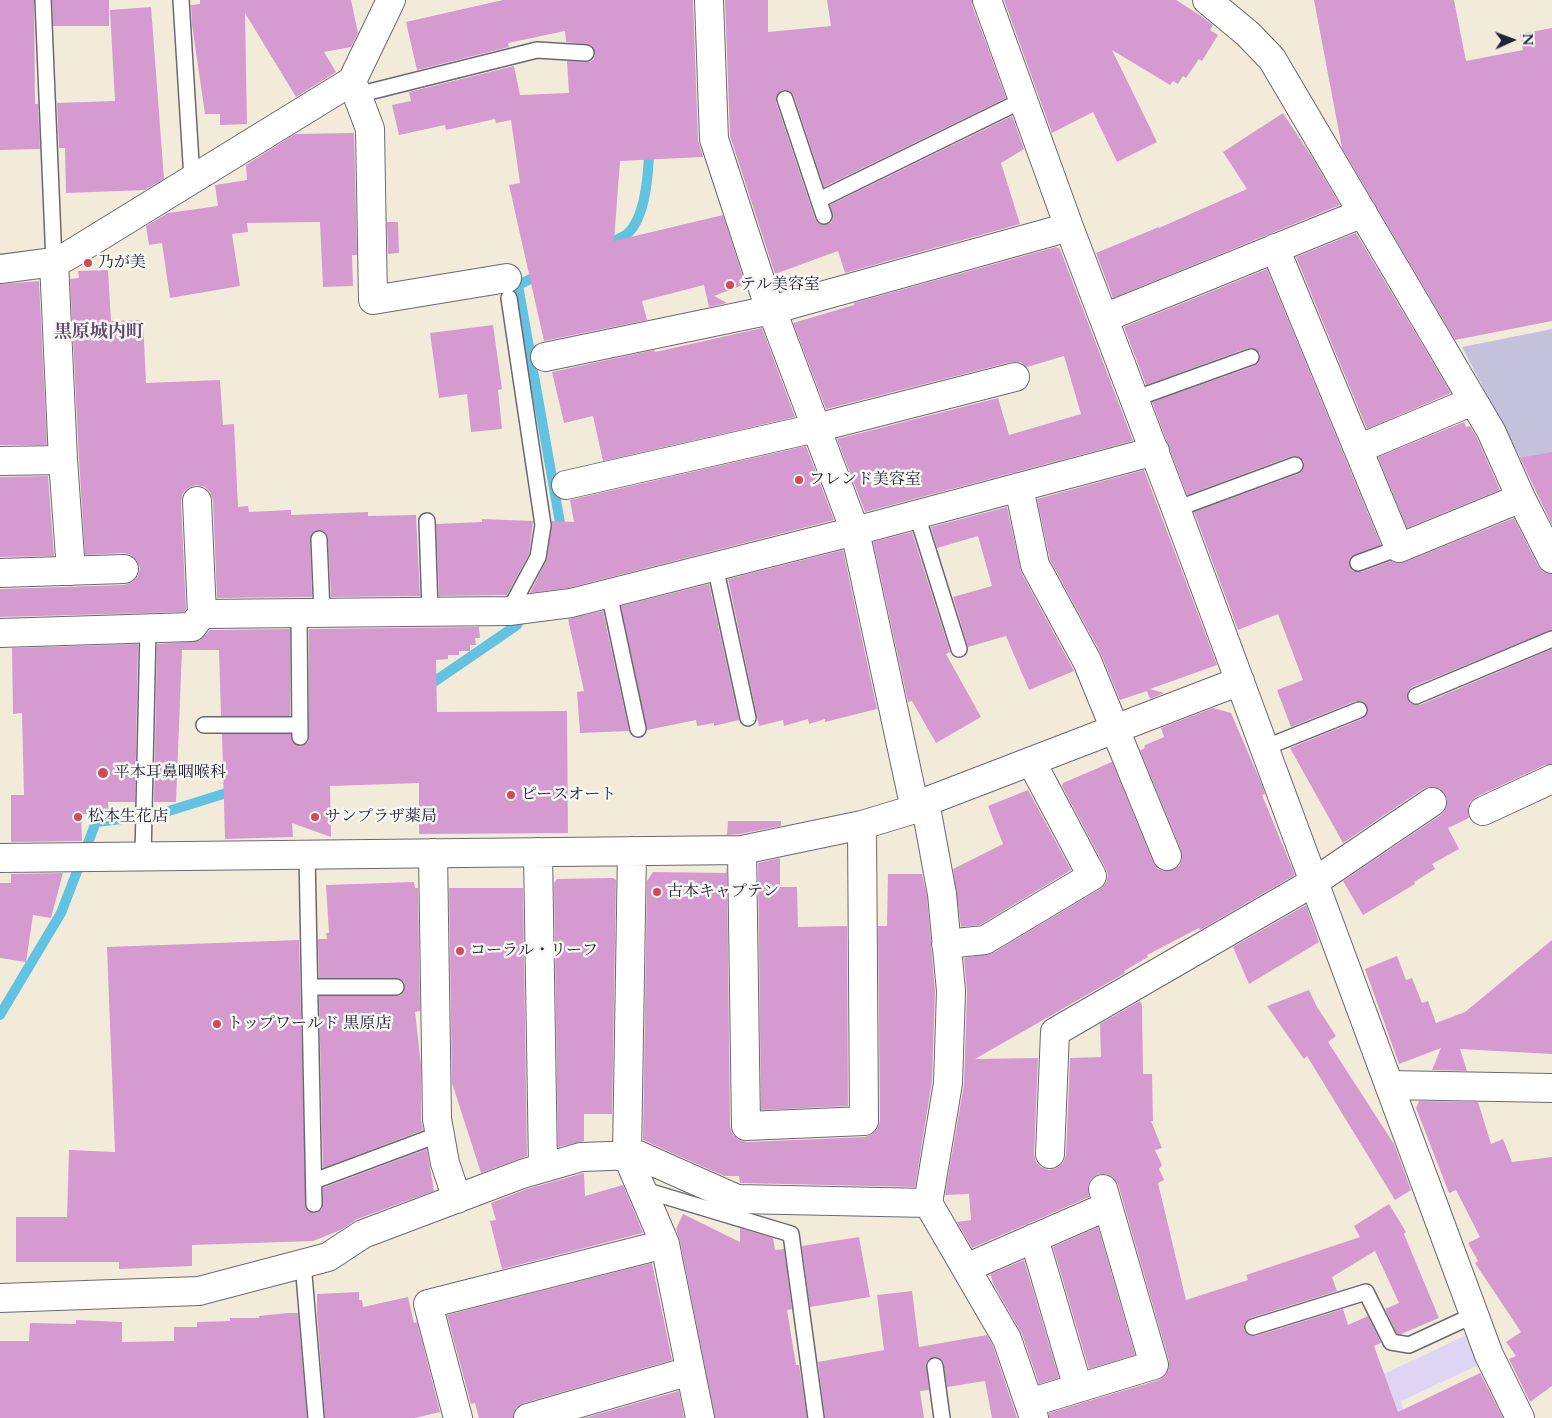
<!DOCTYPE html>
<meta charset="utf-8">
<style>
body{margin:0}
#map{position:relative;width:1552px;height:1418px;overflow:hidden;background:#f3ebda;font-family:Cardo,serif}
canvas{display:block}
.north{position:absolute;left:1487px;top:15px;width:50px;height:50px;-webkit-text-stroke:4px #f6f6f2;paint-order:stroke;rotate:88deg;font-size:14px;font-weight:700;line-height:20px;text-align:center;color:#22223b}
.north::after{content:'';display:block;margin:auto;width:18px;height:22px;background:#22223b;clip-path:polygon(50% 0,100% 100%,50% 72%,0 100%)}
</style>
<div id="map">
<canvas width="1552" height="1418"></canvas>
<div class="north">N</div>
</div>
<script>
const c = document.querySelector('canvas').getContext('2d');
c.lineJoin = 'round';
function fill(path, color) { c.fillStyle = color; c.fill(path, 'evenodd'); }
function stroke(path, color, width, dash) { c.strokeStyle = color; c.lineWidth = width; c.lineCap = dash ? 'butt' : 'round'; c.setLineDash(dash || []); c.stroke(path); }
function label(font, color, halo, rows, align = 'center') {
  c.font = font + ' Cardo,"Noto Serif JP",serif'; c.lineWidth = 5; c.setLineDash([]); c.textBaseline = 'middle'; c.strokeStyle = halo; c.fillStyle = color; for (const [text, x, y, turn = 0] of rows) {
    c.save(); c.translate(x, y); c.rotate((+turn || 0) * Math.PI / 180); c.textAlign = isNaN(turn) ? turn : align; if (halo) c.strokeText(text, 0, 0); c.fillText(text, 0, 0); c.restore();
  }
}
fill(new Path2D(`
 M1471 1333 1483 1363 1401 1401 1406 1418H1204L1337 1396Z`), '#ded5f5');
fill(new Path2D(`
 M1552 329V518L1462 347Z`), '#c3c1db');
stroke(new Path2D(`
 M602 246C610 242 620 239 627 234 646 218 649 170 649 146
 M541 274 518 285 562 534
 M425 688 517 625 524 613
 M0 1015 61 913 96 822 156 815 236 790`), '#62c2e1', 10);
fill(new Path2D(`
 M0 0H34L35 104H38L40 149 0 150Z
 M52 0H109V26H53Z
 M200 0H351L358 33 351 47 324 52 336 72 296 97 245 13 247 124 220 125V114H205L192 25 191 5 200 4Z
 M503 0H693L698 140 703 157 620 161 614 241 723 215 745 284 714 296 727 303 709 307 704 285 642 301 647 320 544 341 509 185 520 183 511 120 496 123 495 119 446 130 445 125 399 135 392 105 411 101 409 92 514 66 520 95 569 93 567 61 590 62 594 59 595 53 591 45 566 42 565 31 508 43 509 47 417 70 406 22Z
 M725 0H768V32L831 26 827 0H972V5L1006 98 824 187 794 96 787 90H782L776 97V102L815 219 818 223 823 225 831 223 833 218 830 205 1012 116 1024 149 1001 163 1020 224 845 273 838 251 775 274 730 136Z
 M1004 0H1176L1201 16 1213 25 1210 30 1218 35 1202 61 1199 59 1186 78 1183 76 1178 84 1173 81 1170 85 1112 50 1157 142 1117 162 1093 112 1052 133Z
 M1314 0H1454L1466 61 1523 50 1520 34 1552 28V321L1455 340 1342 148Z
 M151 7 164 179 145 190 66 193 65 148H59L57 103 115 101 110 10Z
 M1283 113 1313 159 1340 205 1113 298 1096 253 1159 227V228L1247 189 1223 152Z
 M354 133 357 255H352L353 286 323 287 320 222 247 223 248 232 232 234 240 286 170 298 162 243 149 245 146 226 168 213 218 206 215 185 247 180 246 165 295 134Z
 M387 222H398L399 253 388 254Z
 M1356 233 1451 393 1367 429 1296 257Z
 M1056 247 1060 249 1133 441 865 512 837 439 998 398 1009 435 1081 414 1064 356 1027 367 1020 362H1011L826 409 793 323 854 305V303Z
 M1267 269 1381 545 1351 557 1349 562 1352 570 1361 572 1391 561 1397 563 1405 562 1514 518 1538 566 1544 572 1552 574V630L1412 687 1408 691 1407 695 1408 700 1411 704 1420 705 1552 649V764L1545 765 1476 797 1470 802 1468 809 1469 818 1448 828 1459 849 1432 864 1435 869 1414 882 1415 884 1363 915 1343 881 1441 815 1446 808 1447 800 1445 794 1438 788 1430 787 1423 789 1343 843 1290 748 1362 719 1368 712 1367 706 1361 701H1356L1291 727 1277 690 1303 680 1278 614 1238 630 1194 512 1298 474 1304 467V461L1297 456H1292L1187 495 1152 402 1254 366 1260 359V353L1253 348H1248L1146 385 1124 327Z
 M108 270 111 321 143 320 146 383 220 380 223 425 234 424 238 507 248 506 249 512 291 510V515L368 512V516L416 515 420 596 331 597 328 538 324 531 319 530 314 531 310 539 312 597 217 598 213 500 210 492 205 487 196 485 188 488 183 493 181 502 186 609 184 612 0 617V589L124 585 133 582 138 576 140 568 137 561 131 555 124 553 85 555 79 459 70 279 79 278 78 271Z
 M39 281 47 445H0V284Z
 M493 325 502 389 498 390 502 429 471 432 467 394 439 398 430 333Z
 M762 328 795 417 603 461 593 416 564 423 552 372 654 350 655 352Z
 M1464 422 1466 427 1470 426 1477 438 1500 490 1407 528 1378 457Z
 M806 446 834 520 568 588 530 593 547 559 552 521 574 522 570 500Z
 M1552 452V525L1520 458Z
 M1144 470 1217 665 1150 689 1164 693 1150 699 1147 691 1120 700 1101 654 1050 560 1037 499Z
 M48 476 54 556 0 557V477Z
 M1007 507 1021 572 1074 671 1029 690 1006 636 968 647 953 597 992 586 978 536 937 548 931 527Z
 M482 519 533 521 529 554 507 595 439 596 436 524 482 522Z
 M912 532 950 652 946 654 981 717 936 743 912 701 908 702 873 542Z
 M843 550 877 709 825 722V719L809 724 808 719 784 726 783 720 759 726 728 579Z
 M709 584 739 720 714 726V723L697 726 696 720 647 730 621 606Z
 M603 611 629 731 580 733 577 692 584 691 568 619Z
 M479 627 480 638H475L476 645H470V651H459V655H448V659L436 660 437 712 567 711 568 833 419 834V783L330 786 331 837 292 823 293 837 225 839 222 734H291L292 741 296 745 301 746 308 742 309 737V629Z
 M290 629V716H221L219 650H182L176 802H154L157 644 199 641 210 630Z
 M138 644 135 802H108L109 814H81L82 841 11 842V795H24L22 713 13 714 12 648Z
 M1213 708 1231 713 1262 785 1265 794 1262 795 1295 875 1200 930 1199 928 1147 955 1148 957 1124 971 1125 973 975 1059 1038 1058 1034 1154 1036 1162 1041 1167 1049 1170 1057 1168 1063 1163 1066 1155 1070 1058 1101 1057 1100 1024 1140 1001 1142 1005 1143 1074H1152L1153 1121H1151L1162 1148 1155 1150 1162 1165 1159 1169 1164 1180 1158 1183 1186 1300 1248 1280 1246 1275 1360 1237 1354 1226 1389 1204 1406 1232 1404 1234 1439 1318 1401 1334H1397L1385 1309 1399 1303 1375 1251 1332 1277 1337 1291 1250 1318 1244 1324V1330L1250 1336H1256L1343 1309 1348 1325 1368 1316 1381 1343 1374 1346 1398 1412 1480 1373 1503 1418H1049V1413L1159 1380 1165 1376 1169 1369V1361L1118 1184 1113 1177 1107 1174H1098L1091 1179 1088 1185 1089 1197 972 1248 957 1222 971 1220 969 1194 945 1195 964 1084 967 992 964 958 993 953 1100 889 1106 883 1108 876 1106 869 1062 786 1063 783 1112 762 1153 862 1158 869 1165 871 1173 870 1179 866 1182 859 1181 850 1140 750 1144 749 1145 745 1164 737 1161 728Z
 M1028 790 1071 870 980 925 961 927 953 869 1003 844 988 806Z
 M728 821H781V826L740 834 727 835Z
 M780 858V887H797L798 927 847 926 848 1106 761 1110 758 863Z
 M727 866 730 1126 733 1135 739 1140 747 1142 865 1137 872 1134 877 1129 880 1121 878 926H887L888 874H922L927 896 935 991 932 1081 915 1187 740 1183 739 1176H724L643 1140 647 881 653 872 726 873Z
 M63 873 51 918 33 915 26 962 0 958V883H11V874Z
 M613 878 616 880 612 1114H584V1141L558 1147 554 883 557 879Z
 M414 882 415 888H418L420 1011 415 1012 421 1065V1119L423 1130 323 1168 319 996H396L401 995 405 987 404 982 396 978H319L318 939H327L326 933H329L326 885Z
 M449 888H523L527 1156 481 1173 452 1083Z
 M1306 905 1319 942 1249 984 1233 947Z
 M299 940 306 1208 314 1213 318 1212 322 1209 323 1188 427 1149 434 1191 357 1219 341 1230 313 1241 192 1245V1266L119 1269V1262H16V1217H67L69 1150 115 1152 107 947Z
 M1552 940V1054L1460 1049 1467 1071 1432 1070 1441 1048 1399 1064 1365 969 1397 956 1406 980 1412 978 1422 1003 1428 1001 1436 1023 1465 1012Z
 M1309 990 1317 1007 1336 1036 1328 1042 1394 1144 1411 1190 1395 1200 1307 1056 1304 1059 1267 1006Z
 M1419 1101 1478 1102 1491 1144 1503 1139 1512 1162 1552 1157V1386L1530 1402 1509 1359 1516 1356 1506 1342 1521 1332 1475 1263 1478 1261 1468 1243 1480 1237 1456 1190 1449 1193 1416 1108Z
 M584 1173 585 1196 623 1185 643 1233 502 1269 490 1221 496 1220 491 1203 527 1189Z
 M683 1214 740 1242V1228L773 1238 775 1250 784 1249 792 1309 787 1310 796 1365H799L807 1418H715L680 1241 676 1229Z
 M1098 1227 1135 1355 1089 1369 1053 1247Z
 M859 1237 870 1297 810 1307 802 1246Z
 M1024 1260 1059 1378 1039 1384 1022 1334 994 1285 990 1274Z
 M652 1263 672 1360 524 1403 516 1408 513 1418H479L475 1403 471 1404 447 1315Z
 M912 1291 919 1347 987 1335 993 1346 1017 1418H992L985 1381 947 1387 943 1361 939 1358 934 1357 929 1359 926 1363 929 1390 920 1391 924 1418H825L818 1362 884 1350 877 1295Z
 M359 1292V1300H362L363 1307 408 1297 414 1323 417 1322 440 1412 415 1418H325L317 1312V1294Z
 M287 1313H298L307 1418H0V1341H29L30 1323 76 1324V1320L122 1322V1342L174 1341V1327H197V1322L230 1321V1318H259V1316Z
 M679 1391 684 1418H584Z`), '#d59bd0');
const lane = new Path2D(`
 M43 0 54 262
 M181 0 192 179
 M357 95 537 50 586 53
 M785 99 824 216
 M819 200 1023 100
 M509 298 543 525 538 557 509 611
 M1134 399 1251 357
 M1176 509 1295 465
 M917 515 959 649
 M427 521 430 611
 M319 539 322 612
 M1358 563 1399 548
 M715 566 748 718
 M609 593 638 729
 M299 612 300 737
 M1416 696 1552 639
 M204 725H300
 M1264 748 1359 710
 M307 855 314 1204
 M143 857 148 628
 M310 987H396
 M314 1181 440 1134
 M641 1189 791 1234 816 1418
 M303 1263 316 1418
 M1253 1327 1366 1292 1391 1342 1409 1345 1474 1315
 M935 1366 942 1418`);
const street = new Path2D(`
 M709 0 714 139 767 301 776 321 855 531 915 809
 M987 0 1069 227 1176 509 1489 1355 1520 1418
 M1207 0 1248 34 1272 59 1491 431 1521 498 1552 559
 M352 81 370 129 373 300 507 278
 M1275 248 1399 548 1521 498
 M54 262 63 460 71 571
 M0 269 54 262 66 257 352 81 391 0
 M1104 318 1363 213
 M545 357 771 310 1069 227
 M1358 449 1473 401
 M0 461 63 460
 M566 485 816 428 1015 377
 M1019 487 1035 565 1087 661 1167 856
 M197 501 202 614 509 611 571 603 855 531 1155 451
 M0 573 124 569
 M0 633 192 627 202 614
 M1483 811 1552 779
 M742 850 746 1126 864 1121 862 825
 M632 851 627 1155 665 1244 700 1418
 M538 852 543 1167
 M433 853 437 1119 445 1163 457 1199
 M0 858 742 850 862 825 915 809 925 802 1240 681
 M946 944 985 940 1092 876 1031 761
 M1389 1085 1552 1088
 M1050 1154 1055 1032 1314 882 1432 802
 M928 1203 1007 1339 1034 1418
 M1034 1238 1078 1388
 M966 1268 1108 1206
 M0 1298 199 1291 328 1257 363 1234 522 1174 581 1157 638 1155 737 1199 928 1203 948 1083 951 991 942 894 925 802
 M1029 1403 1154 1365 1103 1189
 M458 1418 428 1304 665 1244
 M528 1418 690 1371`);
stroke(lane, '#6b6873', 18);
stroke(street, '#6b6873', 30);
stroke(lane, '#fff', 15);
stroke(street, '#fff', 28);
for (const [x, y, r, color] of [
 [88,263,5,"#d1495b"],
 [730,285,5,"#d1495b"],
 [799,480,5,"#d1495b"],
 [103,773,6,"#d1495b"],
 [511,795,5,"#d1495b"],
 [78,817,5,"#d1495b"],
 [315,817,5,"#d1495b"],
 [657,892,5,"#d1495b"],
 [460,951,5,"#d1495b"],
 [217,1024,5,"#d1495b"]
]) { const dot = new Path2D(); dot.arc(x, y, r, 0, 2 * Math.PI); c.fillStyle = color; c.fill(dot); stroke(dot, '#f6f6f2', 2); }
label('16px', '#22223b', '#f6f6f2', [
 ["乃が美",98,263],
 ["テル美容室",740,285],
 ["フレンド美容室",809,480],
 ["平本耳鼻咽喉科",114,773],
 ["ピースオート",521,795],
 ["松本生花店",88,817],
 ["サンプラザ薬局",325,817],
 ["古本キャプテン",667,892],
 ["コーラル・リーフ",470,951],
 ["トップワールド 黒原店",227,1024]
], 'left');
label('bold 18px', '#614c6f', '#f6f6f2', [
 ["黒原城内町",99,333]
]);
</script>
